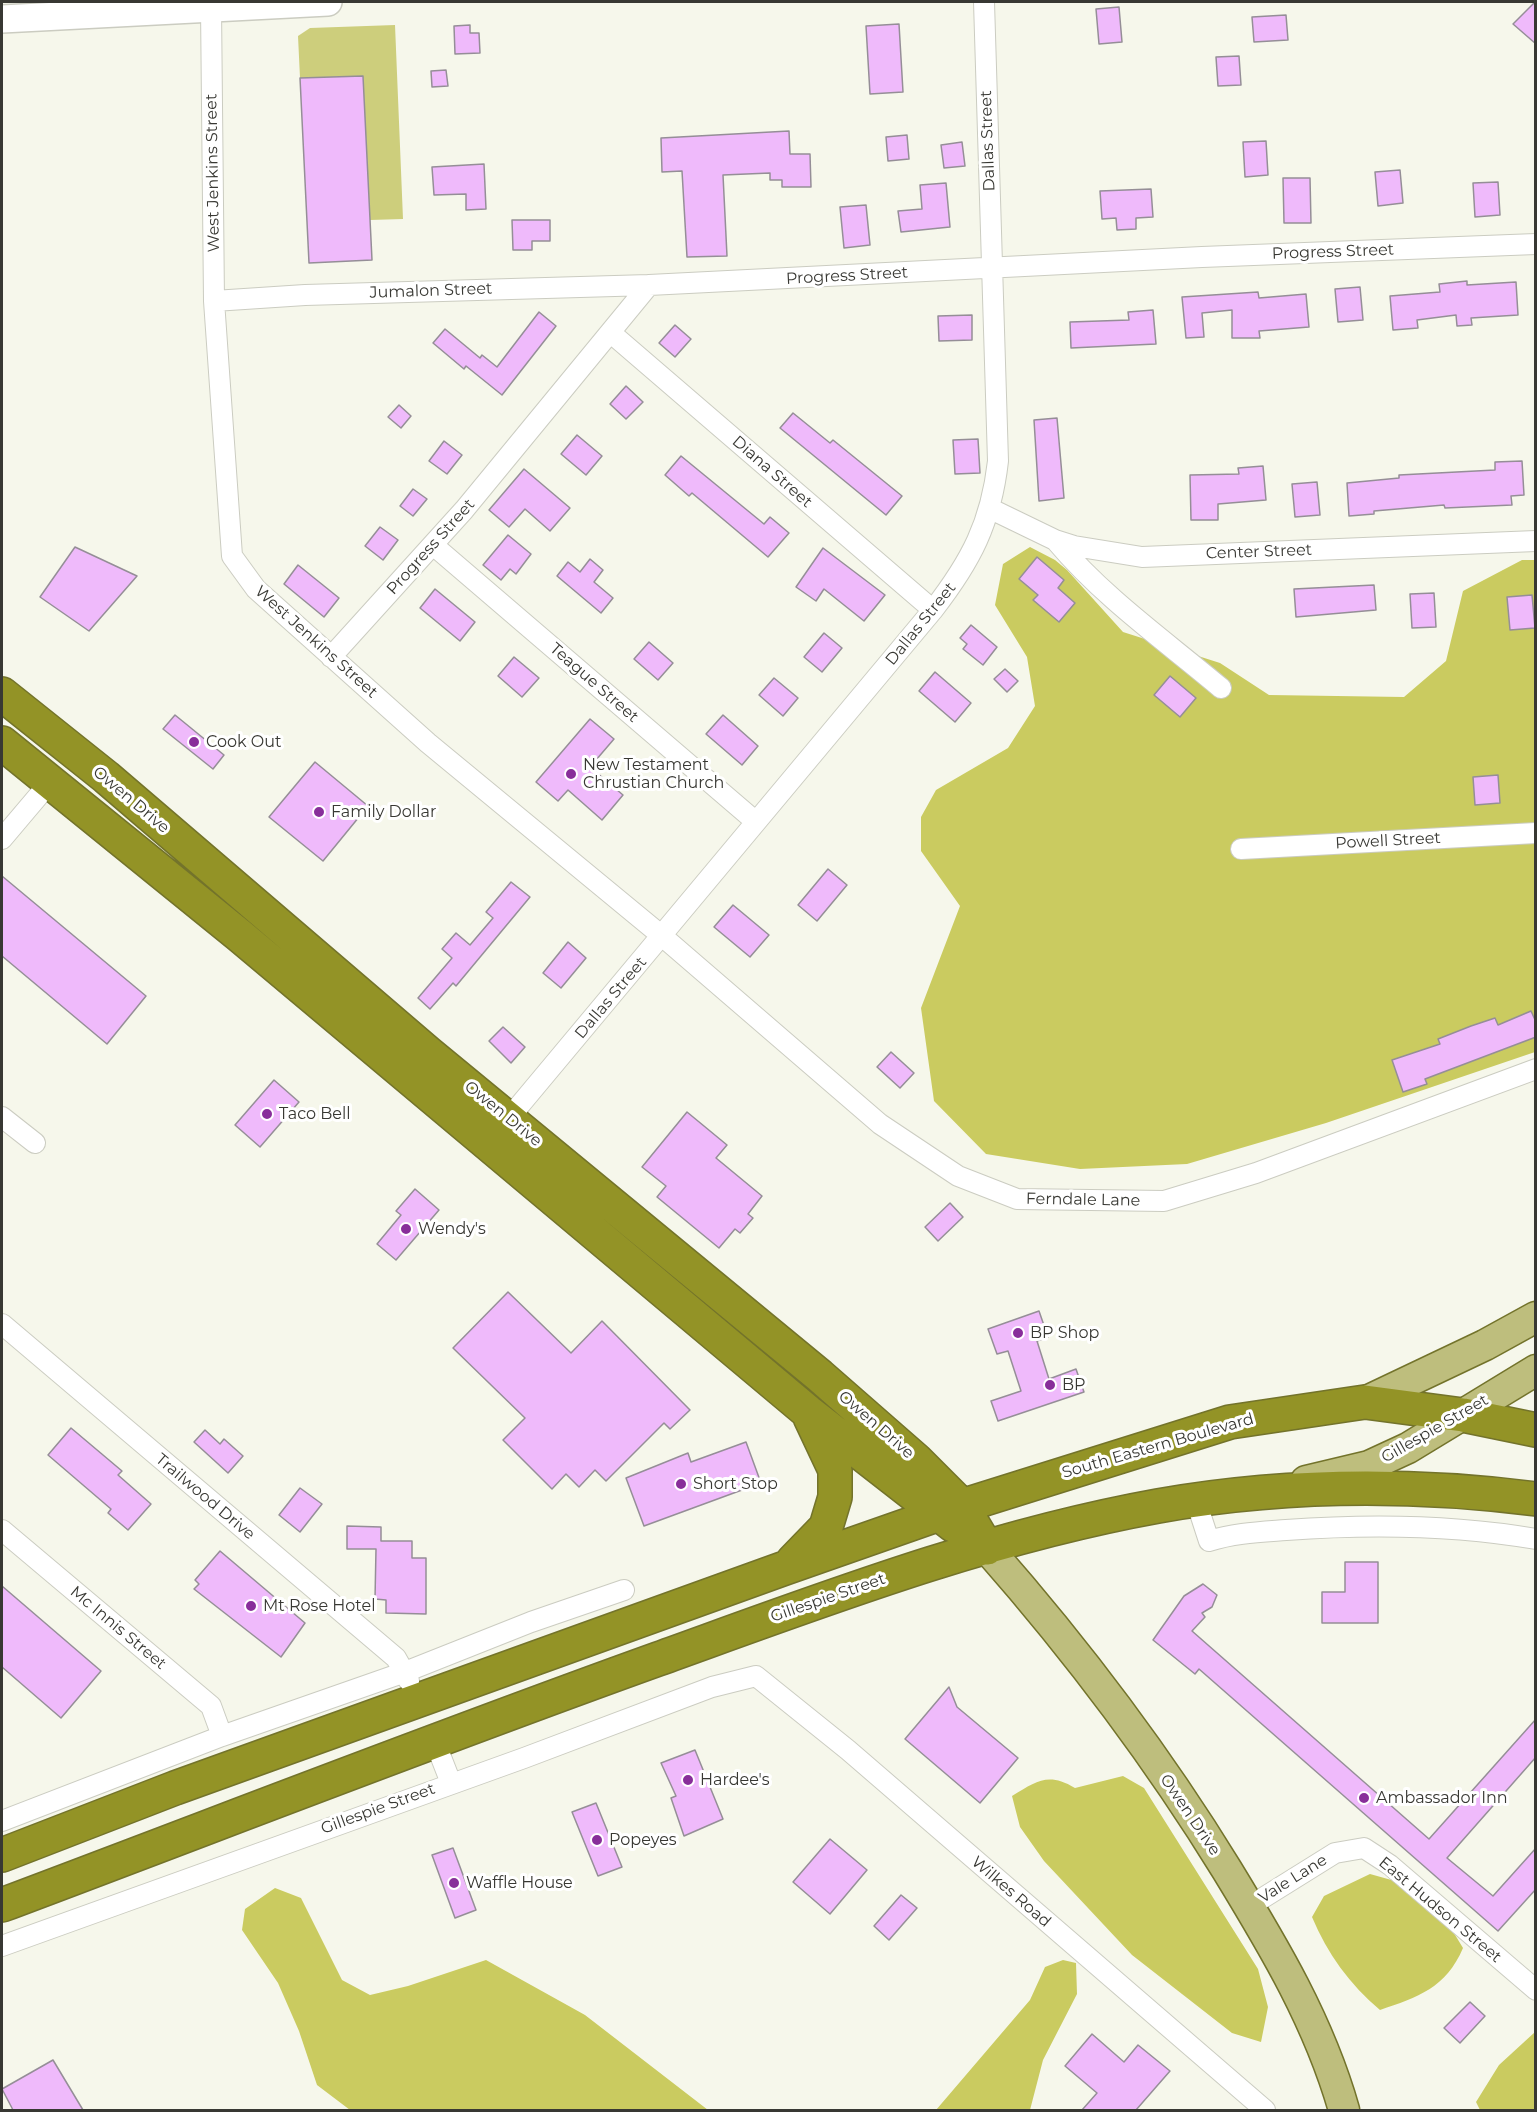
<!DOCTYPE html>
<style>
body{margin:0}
#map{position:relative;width:1537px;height:2112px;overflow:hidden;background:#f6f7eb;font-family:Montserrat,sans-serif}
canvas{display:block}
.frame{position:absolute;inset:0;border:3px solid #383833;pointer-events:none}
</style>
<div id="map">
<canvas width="1537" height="2112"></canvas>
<div class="frame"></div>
</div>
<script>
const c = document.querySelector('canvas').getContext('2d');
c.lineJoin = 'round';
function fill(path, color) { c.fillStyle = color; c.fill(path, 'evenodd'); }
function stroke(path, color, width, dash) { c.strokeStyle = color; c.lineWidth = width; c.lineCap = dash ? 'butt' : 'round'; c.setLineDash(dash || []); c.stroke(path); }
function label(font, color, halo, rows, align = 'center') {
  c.font = font + ' Montserrat,sans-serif'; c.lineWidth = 6; c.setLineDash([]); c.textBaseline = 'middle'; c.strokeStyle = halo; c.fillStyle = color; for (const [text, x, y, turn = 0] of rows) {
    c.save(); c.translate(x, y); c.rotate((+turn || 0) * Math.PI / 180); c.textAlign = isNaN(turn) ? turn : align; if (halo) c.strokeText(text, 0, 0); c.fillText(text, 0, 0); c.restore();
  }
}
fill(new Path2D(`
 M395 25 403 219 370 220 363 76 300 78 298 36 310 28Z`), '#cdce7c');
fill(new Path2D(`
 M1030 547 1055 560 1067 570 1123 632 1220 663 1269 695 1404 697 1446 661 1463 591 1522 560H1535V1052L1326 1123 1187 1164 1080 1169 986 1154 934 1101 921 1008 960 906 921 851V817L936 790 1008 748 1035 706 1027 657 995 605 1003 564Z
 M1123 1776 1144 1788 1258 1969 1268 2007 1261 2042 1232 2033 1132 1955 1044 1861 1020 1827 1012 1796C1037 1781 1048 1772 1075 1788Z
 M1370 1874 1395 1881 1446 1920 1463 1948C1446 1988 1418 1997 1380 2010 1350 1985 1327 1953 1312 1917L1324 1896Z
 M275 1888 301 1898 342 1980 370 1995 408 1986 486 1960 585 2015 708 2110H350L317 2085 299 2031 278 1983 242 1930 245 1909Z
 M1063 1960 1076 1963 1077 1994 1043 2060 1030 2110H936L1030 2000 1045 1967Z
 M1535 2032V2110H1480L1476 2102 1499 2065Z`), '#cacb60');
const building = new Path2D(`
 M1535 2H1536V44L1513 24Z
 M1119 7 1122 42 1099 44 1096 9Z
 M1286 15 1288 40 1254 42 1252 17Z
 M899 24 903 92 870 94 866 26Z
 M470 25V33H479L480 53 455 54 454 26Z
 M1239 56 1241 85 1218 86 1216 57Z
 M446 70 448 86 432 87 431 71Z
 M363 76 372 260 309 263 300 78Z
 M789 131 790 154H810L811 187H782V180H770V173L723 175 727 256 687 257 682 171 662 172 661 138Z
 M907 135 909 159 888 161 886 137Z
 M1266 141 1268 175 1245 177 1243 142Z
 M962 142 965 166 944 168 941 145Z
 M484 164 486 209 466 210V194L434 195 432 167Z
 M1400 170 1403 203 1378 206 1375 172Z
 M1283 178H1310L1311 223H1284Z
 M1498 182 1500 215 1475 217 1473 183Z
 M946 183 950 227 901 232 898 211 922 209 920 185Z
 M1151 189 1153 217 1136 218V229L1117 230 1116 218 1102 219 1100 191Z
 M866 205 870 245 844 248 840 207Z
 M512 220H550V241H532V250H513Z
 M1467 281V285L1516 282 1518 315 1471 318 1472 325 1457 326 1456 315 1417 320 1418 328 1393 330 1390 296 1440 292 1439 284Z
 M1360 287 1363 320 1338 322 1335 289Z
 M1258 292 1259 298 1306 294 1309 327 1259 331 1260 338H1232V310L1202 313 1204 337 1186 338 1182 297Z
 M1153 310 1156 344 1071 348 1070 322 1129 320 1128 312Z
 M539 312 556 326 502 395 466 366 464 369 433 343 445 329 480 358 482 355 497 367Z
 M972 315V340L939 341 938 316Z
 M675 325 691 339 675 357 659 343Z
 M626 386 643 402 626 419 610 404Z
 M399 405 411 416 401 428 388 417Z
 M793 413 830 443 833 440 902 496 886 515 780 428Z
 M1057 418 1064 498 1039 501 1034 420Z
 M577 435 602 456 586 475 561 454Z
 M978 439 980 473 955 474 953 440Z
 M444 441 462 455 447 474 429 461Z
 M681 456 764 524 770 517 789 533 768 557 692 493 689 496 665 475Z
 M1522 461 1524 495 1511 496 1512 505 1445 508 1444 505 1374 511V514L1349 516 1347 483 1399 478V475L1495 470V462Z
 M1263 466 1266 500 1218 504V520H1191L1190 475 1239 474 1238 468Z
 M524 469 570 508 550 531 525 509 509 527 489 510Z
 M1317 482 1320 515 1295 517 1292 484Z
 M413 489 427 499 413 516 400 506Z
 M380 527 398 540 383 560 365 546Z
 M508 535 531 554 516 574 510 569 501 580 483 565Z
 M75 547 137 576 89 631 40 597Z
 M823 548 885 595 864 621 824 589 816 601 796 587Z
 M1037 557 1064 580 1058 588 1075 603 1059 622 1033 600 1038 595 1019 579Z
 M590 559 603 570 594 582 613 598 601 613 557 576 568 562 580 572Z
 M298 565 339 598 324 617 284 584Z
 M1374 585 1376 610 1296 617 1294 589Z
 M435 589 475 622 460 641 420 608Z
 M1434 593 1436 627 1412 628 1410 594Z
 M1532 595 1535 628 1510 630 1507 597Z
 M971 625 997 647 983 665 963 649 967 644 960 638Z
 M824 633 842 648 822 672 804 657Z
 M649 642 673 663 658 680 634 659Z
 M514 657 539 678 522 697 498 676Z
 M1005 669 1018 681 1007 692 994 679Z
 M935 672 971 703 955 722 919 691Z
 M1170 676 1196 698 1180 717 1154 695Z
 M774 678 798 698 783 716 759 695Z
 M175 715 224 755 213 769 163 729Z
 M723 715 758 746 742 765 706 734Z
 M590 719 614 739 590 767 623 795 602 820 568 790 558 801 536 782Z
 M315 762 368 806 323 861 269 817Z
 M1498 775 1500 803 1475 805 1473 777Z
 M828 869 847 885 817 921 798 905Z
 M2 876 146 996 107 1044 2 956Z
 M511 882 530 897 456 986 453 983 430 1009 418 998 452 958 442 949 456 933 470 945 493 918 486 912Z
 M733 905 769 935 750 957 714 927Z
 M568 942 586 958 561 988 543 973Z
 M1531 1011 1536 1022V1037L1425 1079 1427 1084 1403 1092 1392 1060 1440 1044 1438 1039 1471 1026 1495 1018 1498 1025Z
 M503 1027 525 1047 511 1063 489 1041Z
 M891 1052 914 1073 900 1088 877 1067Z
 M274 1080 299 1102 260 1147 235 1125Z
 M687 1112 727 1145 716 1158 762 1196 748 1214 753 1218 740 1233 735 1229 719 1248 657 1197 666 1186 642 1167Z
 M415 1189 439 1210 396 1260 377 1244 401 1215 396 1211Z
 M950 1203 963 1217 938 1241 925 1227Z
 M508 1292 571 1353 602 1321 690 1410 670 1429 664 1423 606 1481 595 1470 579 1487 566 1474 552 1489 503 1440 525 1418 453 1348Z
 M1039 1311 1048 1337 1037 1341 1049 1379 1076 1369 1084 1392 998 1421 991 1401 1021 1391 1008 1351 997 1354 988 1329Z
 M71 1428 122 1471 118 1475 151 1504 128 1530 108 1513 111 1509 48 1455Z
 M205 1430 220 1444 224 1439 243 1456 228 1473 194 1442Z
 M746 1442 761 1483 644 1526 626 1478 688 1453 691 1462Z
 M300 1488 322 1504 300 1532 279 1515Z
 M347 1526 381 1527V1541H412V1558H426V1614L386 1613V1600L375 1599 376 1549H347Z
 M220 1551 305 1623 281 1657 194 1589 199 1584 195 1580Z
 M1345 1562H1378V1623H1322V1592H1345Z
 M1203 1584 1217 1595 1212 1607 1202 1613 1205 1617 1192 1631 1429 1839 1536 1719V1757L1447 1858 1493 1896 1536 1848V1889L1498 1931 1199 1669 1195 1674 1153 1640 1184 1596Z
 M2 1586 101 1671 61 1718 2 1667Z
 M949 1687 957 1707 1018 1758 980 1803 905 1739Z
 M695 1750 723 1819 684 1836 671 1798 676 1796 661 1763Z
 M596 1803 622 1867 598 1876 572 1812Z
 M830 1839 867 1870 830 1914 793 1882Z
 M453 1848 476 1910 455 1918 432 1855Z
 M901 1895 917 1908 889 1940 874 1926Z
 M1470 2002 1485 2016 1460 2043 1444 2028Z
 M1092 2034 1124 2062 1138 2045 1170 2071 1136 2110H1082L1097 2093 1065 2066Z
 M53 2060 83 2110H13L2 2089Z`);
fill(building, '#efbafb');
stroke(building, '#958e97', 1.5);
const street = new Path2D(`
 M211 7 214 301 232 556 256 589 428 743 662 936 880 1124 958 1176 1017 1199 1164 1201 1256 1173 1536 1069
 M214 301 305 295 649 285
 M611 333 933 610
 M991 509 1055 540 1074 546 1142 557 1536 541
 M1056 541C1104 598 1164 640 1221 688
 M433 545 755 821
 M331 657 464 510 649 285 1202 257 1536 244
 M2 839 51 781
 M1241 849 1536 833
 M2 1117 35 1143
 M509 1118 933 610C971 561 991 523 998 461L984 2
 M2 1324 396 1658 409 1681
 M1196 1501 1209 1541C1234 1533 1260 1532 1286 1530 1368 1524 1455 1525 1536 1539
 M2 1530 211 1706 222 1736
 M435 1742 451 1783
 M2 1821 222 1736 405 1672 531 1622 624 1590
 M1250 1906 1335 1853 1364 1848 1390 1865 1536 1990
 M2 1946 524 1758 712 1687 756 1676 848 1750 1265 2110`);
const secondary = new Path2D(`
 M2 19 328 2`);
const primary = new Path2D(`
 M1365 1402 1485 1345 1536 1317
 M1306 1481 1369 1466 1408 1448 1536 1370
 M987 1548C1075 1648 1157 1756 1227 1870 1274 1947 1319 2022 1344 2110`);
const highway = new Path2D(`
 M2 694 106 777 428 1053 820 1376 916 1460 962 1506 987 1548
 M2 743 239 935 808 1412 953 1525
 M793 1561 826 1527 835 1497V1470L810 1417
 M2 1855 175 1788 785 1568 962 1506 1230 1422 1365 1402 1463 1415 1536 1430
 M2 1905C220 1823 438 1738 658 1659 822 1600 986 1537 1158 1506 1283 1484 1410 1483 1536 1499`);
stroke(street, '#cbccc1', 22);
stroke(secondary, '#cbccc1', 30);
stroke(primary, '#73732b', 33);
stroke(highway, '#73732b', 36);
stroke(street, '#fff', 20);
stroke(secondary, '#fff', 27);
stroke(primary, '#bebe7d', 30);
stroke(highway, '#939326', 33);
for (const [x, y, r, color] of [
 [194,742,6,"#882e9a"],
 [571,774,6,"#882e9a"],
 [319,812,6,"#882e9a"],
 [267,1114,6,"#882e9a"],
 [406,1229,6,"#882e9a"],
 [1018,1333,6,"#882e9a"],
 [1050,1385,6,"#882e9a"],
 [681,1484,6,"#882e9a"],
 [251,1606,6,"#882e9a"],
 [688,1780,6,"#882e9a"],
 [1364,1798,6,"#882e9a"],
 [597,1840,6,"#882e9a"],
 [454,1883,6,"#882e9a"]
]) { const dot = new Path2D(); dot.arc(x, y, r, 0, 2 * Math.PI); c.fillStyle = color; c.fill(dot); stroke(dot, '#fff', 2); }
label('16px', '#383833', '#fff', [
 ["Dallas Street",988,141,-92],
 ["West Jenkins Street",213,173,-91],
 ["Progress Street",1333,252,-2],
 ["Progress Street",847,276,-3],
 ["Jumalon Street",431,291,-2],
 ["Diana Street",772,472,41],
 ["Progress Street",431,547,-48],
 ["Center Street",1259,552,-2],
 ["Dallas Street",921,624,-51],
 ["West Jenkins Street",316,642,42],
 ["Teague Street",594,683,41],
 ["Owen Drive",131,800,40],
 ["Powell Street",1388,841,-3],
 ["Dallas Street",611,998,-50],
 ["Owen Drive",503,1114,39],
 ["Ferndale Lane",1083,1200,1],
 ["Owen Drive",876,1425,41],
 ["Gillespie Street",1435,1429,-30],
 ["South Eastern Boulevard",1158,1446,-16],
 ["Trailwood Drive",205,1497,40],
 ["Gillespie Street",828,1598,-19],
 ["Mc Innis Street",118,1628,40],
 ["Gillespie Street",378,1809,-20],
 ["Owen Drive",1190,1815,56],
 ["Vale Lane",1293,1879,-32],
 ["Wilkes Road",1011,1892,41],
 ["East Hudson Street",1440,1910,40]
]);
label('16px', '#383833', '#fff', [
 ["Cook Out",206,742],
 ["New Testament",583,765],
 ["Chrustian Church",583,783],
 ["Family Dollar",331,812],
 ["Taco Bell",279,1114],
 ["Wendy's",418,1229],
 ["BP Shop",1030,1333],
 ["BP",1062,1385],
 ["Short Stop",693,1484],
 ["Mt Rose Hotel",263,1606],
 ["Hardee's",700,1780],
 ["Ambassador Inn",1376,1798],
 ["Popeyes",609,1840],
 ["Waffle House",466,1883]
], 'left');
</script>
